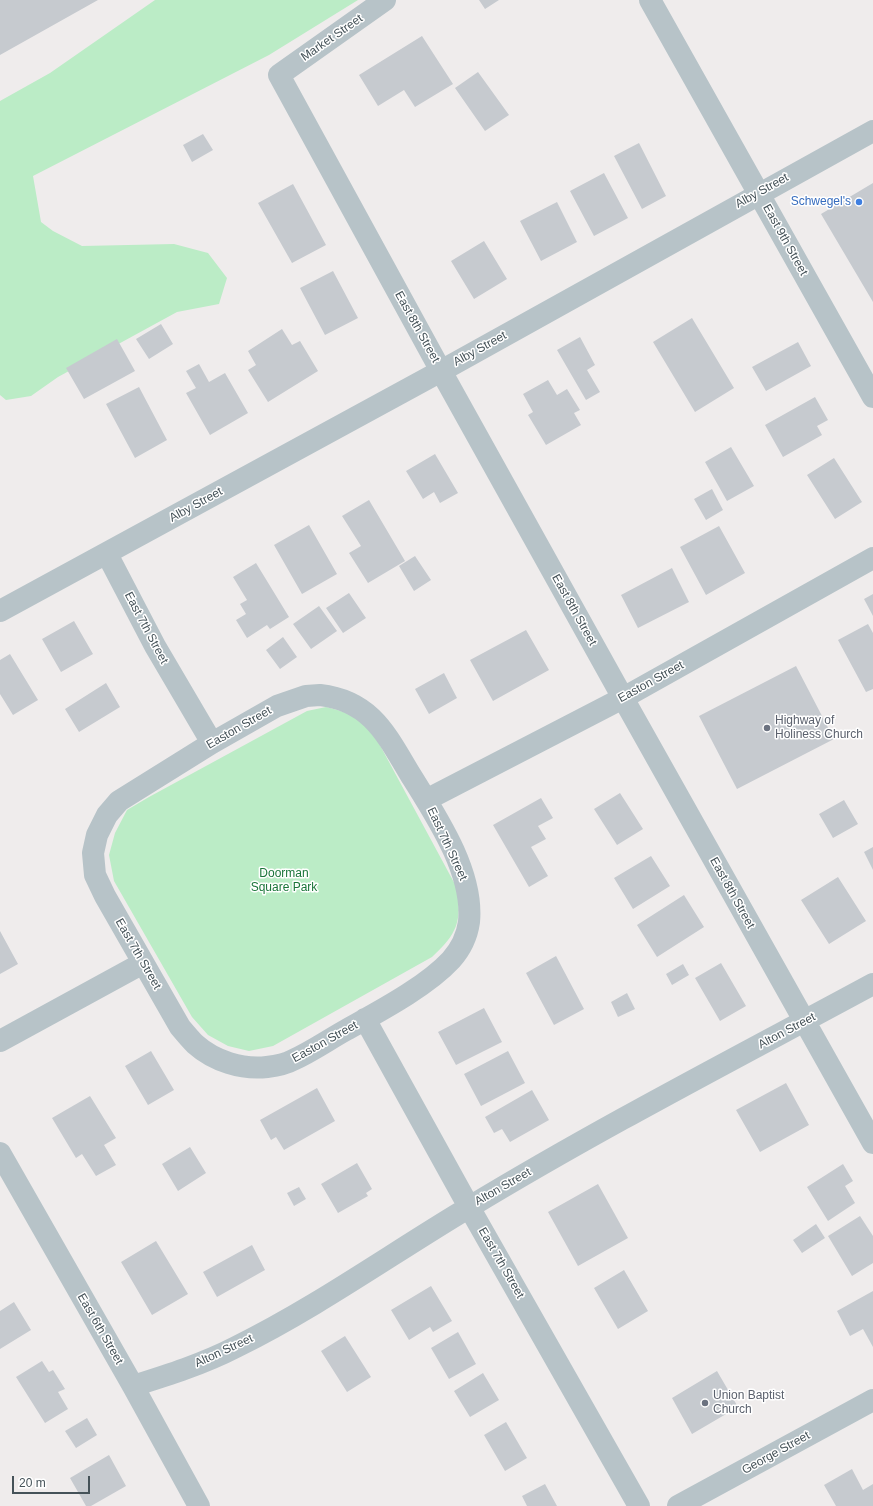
<!DOCTYPE html>
<style>
body{margin:0}
#map{position:relative;width:873px;height:1506px;overflow:hidden;background:#efecec;font-family:Arial,sans-serif}
canvas{display:block}
.scale{position:absolute;left:12px;top:1476px;width:78px;height:18px;box-sizing:border-box;border:2px solid #455258;border-top:0;padding-left:5px;font-size:12px;line-height:14px;white-space:nowrap;color:#455258;-webkit-text-stroke:3px #fff;paint-order:stroke}
</style>
<div id="map">
<canvas width="873" height="1506"></canvas>
<div class="scale">20 m</div>
</div>
<script>
const c = document.querySelector('canvas').getContext('2d');
c.lineJoin = 'round';
function fill(path, color) { c.fillStyle = color; c.fill(path, 'evenodd'); }
function stroke(path, color, width, dash) { c.strokeStyle = color; c.lineWidth = width; c.lineCap = dash ? 'butt' : 'round'; c.setLineDash(dash || []); c.stroke(path); }
function label(font, color, halo, rows, align = 'center') {
  c.font = font + ' Arial,sans-serif'; c.lineWidth = 3; c.setLineDash([]); c.textBaseline = 'middle'; c.strokeStyle = halo; c.fillStyle = color; for (const [text, x, y, turn = 0] of rows) {
    c.save(); c.translate(x, y); c.rotate((+turn || 0) * Math.PI / 180); c.textAlign = isNaN(turn) ? turn : align; if (halo) c.strokeText(text, 0, 0); c.fillText(text, 0, 0); c.restore();
  }
}
fill(new Path2D(`
 M155 0H358L269 55 33 176 41 222 53 231 82 246 174 244 208 253 227 278 219 304 177 312 58 377 31 396 6 400 0 395V101L50 73Z
 M326 707C351 713 358 717 375 736L457 888C462 922 457 934 432 957L273 1046 249 1051 228 1046 208 1035 192 1017 114 881 109 855 115 833 127 810 149 797 307 711Z`), '#bbecc6');
fill(new Path2D(`
 M0 0H98L0 55Z
 M479 0H499L485 9Z
 M422 36 453 84 415 107 404 90 378 106 359 75Z
 M478 72 509 115 485 131 455 88Z
 M203 134 213 150 192 162 183 145Z
 M639 143 666 196 642 209 614 156Z
 M604 173 628 218 594 236 570 191Z
 M873 183V302L821 214Z
 M293 184 326 245 292 263 258 203Z
 M557 202 577 242 541 261 520 221Z
 M484 241 507 279 474 299 451 261Z
 M333 271 358 318 325 335 300 288Z
 M692 318 734 388 695 412 653 342Z
 M161 324 173 344 149 359 136 339Z
 M282 329 292 345 300 341 318 371 268 402 248 370 256 365 248 351Z
 M580 337 595 365 587 370 600 392 586 400 557 350Z
 M117 339 135 371 84 399 66 368Z
 M798 342 811 366 766 391 752 367Z
 M199 364 209 382 225 373 248 413 210 435 186 393 196 388 186 371Z
 M548 380 557 395 567 389 580 410 574 413 581 425 546 445 528 415 533 412 523 394Z
 M139 387 167 440 135 458 106 404Z
 M815 397 828 420 817 426 822 435 783 457 765 425Z
 M731 447 754 486 727 501 705 462Z
 M435 454 458 493 440 503 434 492 423 499 406 471Z
 M834 458 862 502 835 519 807 475Z
 M712 489 723 510 706 520 694 499Z
 M369 500 405 561 368 583 349 553 361 546 342 516Z
 M309 525 337 574 302 594 274 545Z
 M719 526 745 573 706 595 680 547Z
 M415 556 431 580 414 591 399 566Z
 M256 563 289 617 270 629 267 625 247 638 236 620 246 614 240 604 247 600 233 577Z
 M672 568 689 602 638 628 621 595Z
 M349 593 366 618 343 633 326 608Z
 M873 594V616L864 599Z
 M319 606 337 631 311 649 293 624Z
 M74 621 93 654 61 672 42 639Z
 M868 624 873 633V689L866 692 838 640Z
 M526 630 549 670 493 701 470 660Z
 M283 637 297 657 280 669 266 650Z
 M10 654 38 700 13 715 0 694V660Z
 M796 666 834 739 737 789 699 716Z
 M444 673 457 698 429 714 415 689Z
 M106 683 120 707 79 732 65 709Z
 M620 793 643 829 617 845 594 809Z
 M541 798 553 818 538 826 546 839 531 847 548 876 529 887 493 825Z
 M844 800 858 824 833 838 819 814Z
 M873 847V870L864 852Z
 M651 856 670 886 633 909 614 878Z
 M838 877 866 921 829 944 801 900Z
 M684 895 704 927 657 957 637 925Z
 M0 931 18 964 0 974Z
 M556 956 584 1009 554 1025 526 973Z
 M721 963 746 1006 720 1021 695 978Z
 M683 964 689 975 672 985 666 974Z
 M627 993 635 1009 618 1017 611 1002Z
 M484 1008 502 1042 456 1065 438 1032Z
 M151 1051 174 1090 148 1105 125 1066Z
 M508 1051 525 1083 481 1106 464 1074Z
 M786 1083 809 1125 760 1152 736 1110Z
 M317 1088 335 1121 284 1150 276 1137 271 1140 260 1120Z
 M532 1090 549 1120 510 1142 502 1129 494 1133 485 1117Z
 M90 1096 116 1138 104 1145 116 1165 96 1176 82 1154 76 1158 52 1118Z
 M190 1147 206 1173 178 1191 162 1164Z
 M357 1163 372 1189 366 1193 368 1196 338 1213 321 1184Z
 M843 1164 853 1181 845 1186 855 1203 828 1221 807 1187Z
 M598 1184 628 1238 578 1266 548 1212Z
 M299 1187 306 1199 294 1206 287 1193Z
 M860 1216 873 1236V1263L852 1276 828 1236Z
 M816 1224 825 1238 802 1253 793 1240Z
 M156 1241 188 1294 152 1315 121 1262Z
 M252 1245 265 1270 217 1297 203 1272Z
 M624 1270 648 1311 618 1329 594 1288Z
 M431 1286 452 1321 433 1332 430 1327 409 1340 391 1310Z
 M873 1291V1347L863 1329 850 1336 837 1311Z
 M14 1302 31 1330 0 1349V1311Z
 M458 1332 476 1364 449 1379 431 1348Z
 M345 1336 371 1377 347 1392 321 1351Z
 M42 1361 49 1372 53 1370 65 1389 58 1392 68 1409 45 1423 16 1377Z
 M717 1371 738 1407 692 1434 672 1398Z
 M483 1373 499 1400 470 1417 454 1391Z
 M87 1418 97 1435 76 1448 65 1431Z
 M506 1422 527 1458 505 1471 484 1435Z
 M109 1455 126 1486 91 1506H86L70 1478Z
 M852 1469 863 1490 873 1484V1506H836L824 1485Z
 M545 1484 557 1506H527L522 1496Z`), '#c6cacf');
stroke(new Path2D(`
 M385 0 279 75 441 371 623 698 873 1143
 M650 0 873 397
 M107 554 155 646 212 743
 M0 611 441 371 873 131
 M320 695C371 701 386 734 410 774 436 816 474 872 469 922 467 936 460 950 451 960 426 987 378 1012 346 1030 328 1040 311 1052 293 1060 286 1064 275 1066 267 1067 242 1070 214 1061 195 1044 190 1039 185 1033 180 1027L105 896 95 875 93 853 97 835 107 815 119 801 212 743 277 706 306 696Z
 M426 800 623 698 873 558
 M365 1019 469 1207 639 1506
 M0 1041 143 963
 M0 1153 133 1386 199 1506
 M133 1386C168 1375 203 1364 236 1347 317 1307 391 1254 468 1208 600 1128 738 1057 873 984
 M678 1506 873 1400`), '#b7c3c8', 22);
for (const [x, y, r, color] of [
 [859,202,4,"#3f7fe0"],
 [767,728,4,"#6b7280"],
 [705,1403,4,"#6b7280"]
]) { const dot = new Path2D(); dot.arc(x, y, r, 0, 2 * Math.PI); c.fillStyle = color; c.fill(dot); stroke(dot, '#fff', 1.5); }
label('12px', '#455258', '#fff', [
 ["Market Street",332,38,-35],
 ["Alby Street",762,191,-29],
 ["East 9th Street",785,240,61],
 ["East 8th Street",417,327,61],
 ["Alby Street",480,349,-29],
 ["Alby Street",196,505,-29],
 ["East 8th Street",574,610,61],
 ["East 7th Street",146,628,62],
 ["Easton Street",651,682,-29],
 ["Easton Street",239,728,-30],
 ["East 7th Street",447,844,65],
 ["East 8th Street",732,893,61],
 ["East 7th Street",138,954,60],
 ["Alton Street",787,1031,-28],
 ["Easton Street",325,1042,-29],
 ["Alton Street",503,1187,-30],
 ["East 7th Street",501,1263,60],
 ["East 6th Street",100,1329,60],
 ["Alton Street",224,1351,-25],
 ["George Street",776,1453,-29]
]);
label('12px', '#366cbe', '#fff', [
 ["Schwegel's",851,202]
], 'right');
label('12px', '#5b616d', '#fff', [
 ["Highway of",775,721],
 ["Holiness Church",775,735],
 ["Union Baptist",713,1396],
 ["Church",713,1410]
], 'left');
label('12px', '#1a7539', '#fff', [
 ["Doorman",284,874],
 ["Square Park",284,888]
]);
</script>
